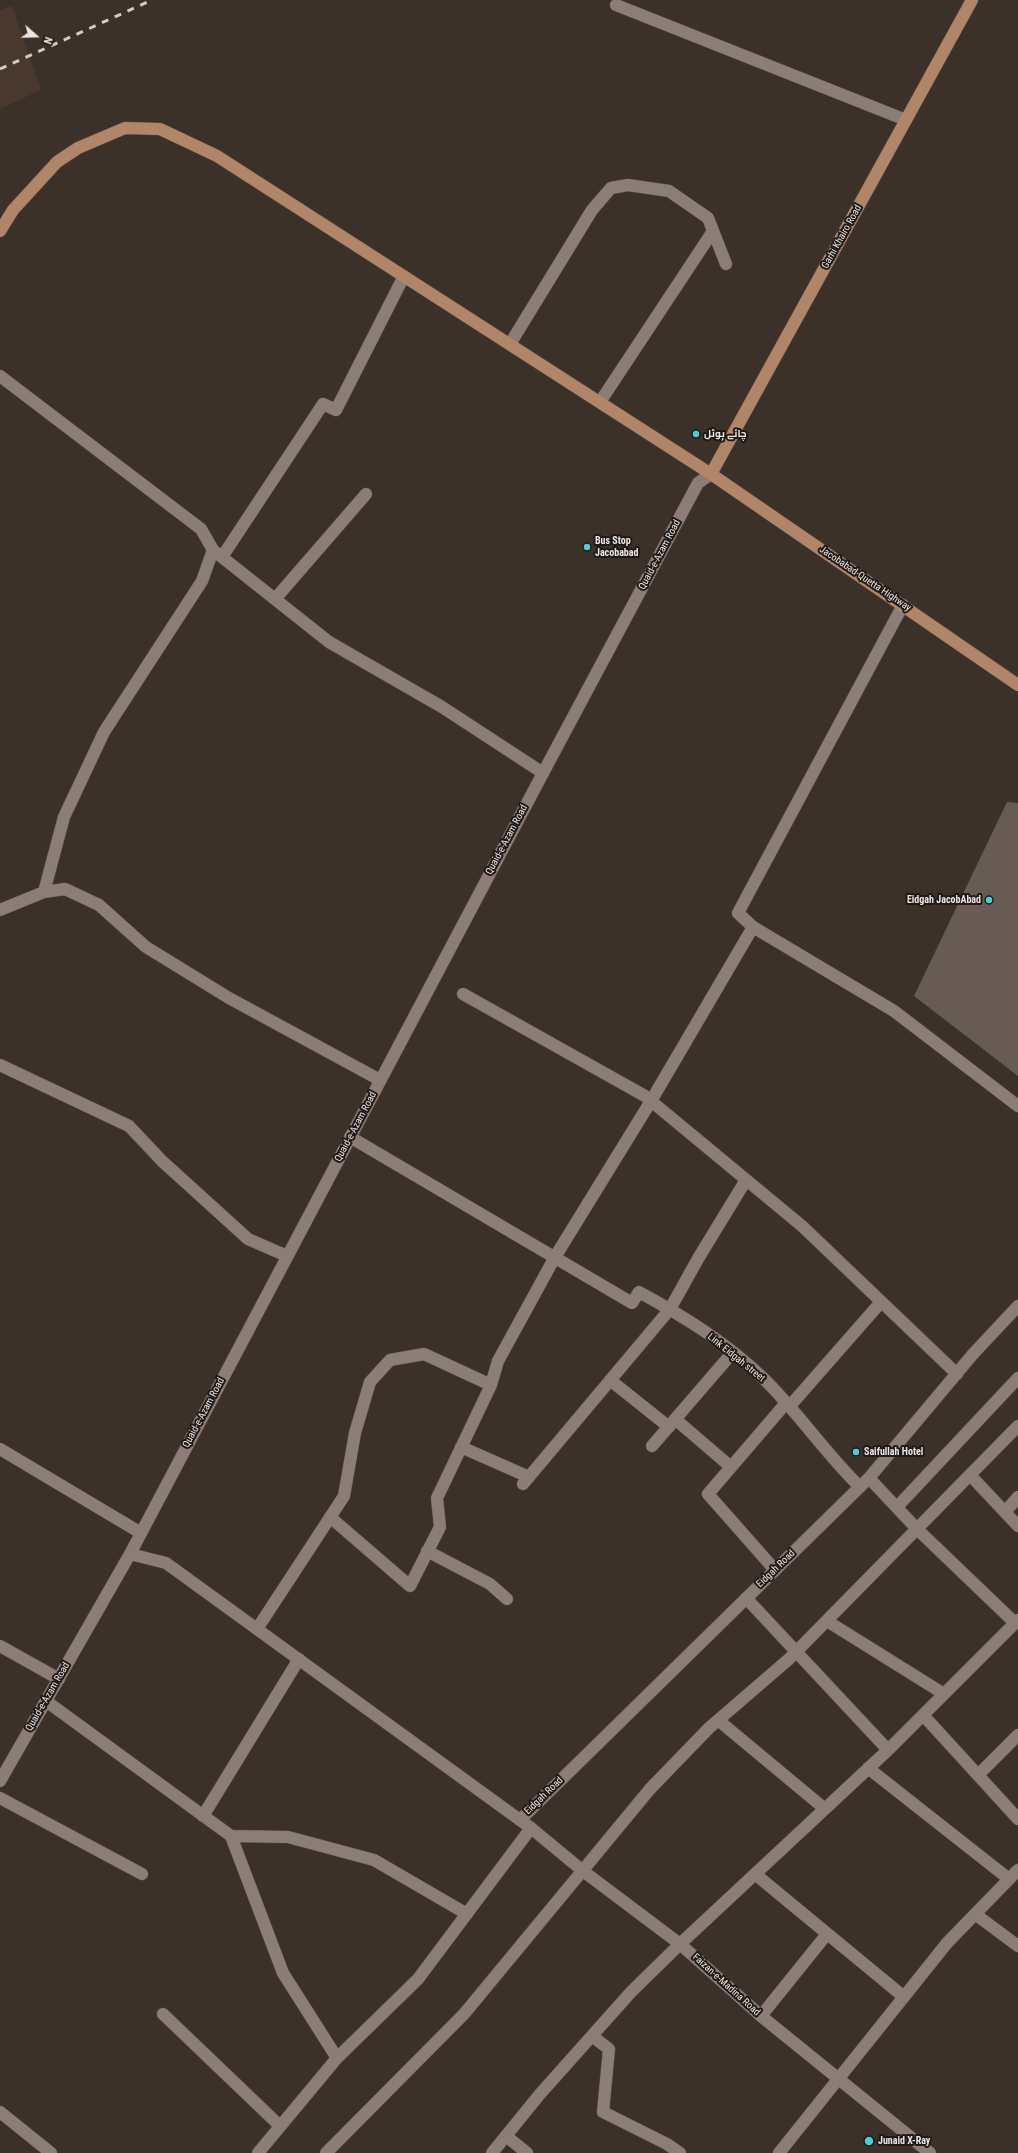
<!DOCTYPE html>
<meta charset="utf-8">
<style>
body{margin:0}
#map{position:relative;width:1018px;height:2153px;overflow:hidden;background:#3c3129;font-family:"Roboto Condensed",sans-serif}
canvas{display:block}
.north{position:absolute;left:16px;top:16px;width:40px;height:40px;-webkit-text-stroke:3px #1f1a17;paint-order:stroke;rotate:110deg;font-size:11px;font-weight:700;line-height:16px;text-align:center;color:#ede5e0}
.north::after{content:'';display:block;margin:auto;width:14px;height:18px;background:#ede5e0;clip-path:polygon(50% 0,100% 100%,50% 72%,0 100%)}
</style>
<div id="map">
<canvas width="1018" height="2153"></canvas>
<div class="north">N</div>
</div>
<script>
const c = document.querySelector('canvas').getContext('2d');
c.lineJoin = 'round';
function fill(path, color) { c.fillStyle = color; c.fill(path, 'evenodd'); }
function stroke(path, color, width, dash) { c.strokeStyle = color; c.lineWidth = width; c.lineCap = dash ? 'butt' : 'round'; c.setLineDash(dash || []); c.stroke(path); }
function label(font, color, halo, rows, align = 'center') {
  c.font = font + ' "Roboto Condensed",Cairo,sans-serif'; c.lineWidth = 4; c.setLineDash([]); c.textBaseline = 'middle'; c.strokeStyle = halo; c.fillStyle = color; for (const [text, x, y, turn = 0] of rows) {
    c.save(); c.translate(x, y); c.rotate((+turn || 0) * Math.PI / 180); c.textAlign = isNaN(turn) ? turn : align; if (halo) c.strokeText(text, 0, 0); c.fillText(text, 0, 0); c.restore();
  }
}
fill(new Path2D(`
 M12 6 41 90 0 109V10Z`), '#49382d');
fill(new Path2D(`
 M1007 802 1018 803V1076L914 996Z`), '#685b53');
const street = new Path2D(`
 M616 5 906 120
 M510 344 592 210 611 188 628 185 669 191 708 218 726 264
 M0 376 201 529 213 550 202 581 104 732 64 817 44 892 0 910
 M600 402 713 231
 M213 550 329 642 442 707 543 773
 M222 557 323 404 336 410 404 276
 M275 599 366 494
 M903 605 738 913 753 927 894 1011 1018 1106
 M44 892 65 889 99 905 146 947 229 998 380 1080
 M463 994 645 1096 802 1226 957 1374
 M0 1065 129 1126 162 1161 248 1239 287 1256
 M350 1137 632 1303 639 1292C683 1316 727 1343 763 1378 798 1412 825 1453 860 1487
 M610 1380 669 1427
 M789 1407 881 1302
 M675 1419 731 1467
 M652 1446 733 1352
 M461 1447 529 1477
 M0 1449 141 1533
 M970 1475 1018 1526
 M869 1478 917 1529 1015 1623
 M523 1484 670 1309 699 1257 746 1180
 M897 1507 1018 1378
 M1005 1512 1018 1497
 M330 1517 410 1586 440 1527 437 1498 491 1385 498 1361 555 1257 651 1101 753 927
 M427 1551 490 1584 507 1599
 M775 1570 708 1494 786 1403
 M746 1598 888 1750
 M827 1621 944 1694
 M257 1629 344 1496 355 1433 370 1382 390 1360 424 1354 491 1385
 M0 1646 59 1679
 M46 1701 231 1836 283 1973 337 2058
 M923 1715 1018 1819
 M718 1720 825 1809
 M868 1768 1009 1879
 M978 1775 1018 1735
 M0 1798 142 1874
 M203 1816 299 1659
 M520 1820 869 1478 973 1354 1018 1306
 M231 1836 288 1837 374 1860 467 1914
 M755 1874 904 1997
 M975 1914 1018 1946
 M163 2014 280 2126
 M761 2016 827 1934
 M592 2036 609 2049 603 2112 667 2144 680 2153
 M0 2112 51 2153
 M506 2136 527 2153
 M258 2153 337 2058 418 1979 531 1828
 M326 2153 464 2014 650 1789 709 1728 789 1659 1018 1426
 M492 2153 540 2094 631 1992 680 1944 888 1750 1018 1620
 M779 2153 947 1943 1018 1870`);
const secondary = new Path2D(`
 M130 1554 166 1563 531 1828 583 1871 680 1944 761 2016 930 2153
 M0 1781 130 1554 543 773 698 483 711 474`);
const primary = new Path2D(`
 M0 231 13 210 57 162 78 148 125 128 160 129 217 156 711 474 1018 685
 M711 474 972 0`);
stroke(street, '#584e48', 13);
stroke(secondary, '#584e48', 13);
stroke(primary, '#584e48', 13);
stroke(street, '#8c7e76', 12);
stroke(secondary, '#8c7e76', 12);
stroke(primary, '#b18568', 12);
stroke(new Path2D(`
 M0 69 152 0`), '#d4cbc6', 3, [7, 7]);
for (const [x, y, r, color] of [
 [696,434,4,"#52cbd8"],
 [587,547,4,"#52cbd8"],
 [989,900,4,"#52cbd8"],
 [856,1452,4,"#52cbd8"],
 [869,2141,5,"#52cbd8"]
]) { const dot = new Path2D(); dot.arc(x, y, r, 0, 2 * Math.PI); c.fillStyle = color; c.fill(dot); stroke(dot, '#1f1a17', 1.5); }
label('10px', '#ede5e0', '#1f1a17', [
 ["Garhi Khairo Road",842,237,-61],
 ["Quaid-e-Azam Road",660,555,-62],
 ["Jacobabad-Quetta Highway",865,579,34],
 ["Quaid-e-Azam Road",507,840,-62],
 ["Quaid-e-Azam Road",356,1127,-62],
 ["Link Eidgah street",736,1358,39],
 ["Quaid-e-Azam Road",204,1413,-62],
 ["Eidgah Road",776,1569,-44],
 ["Quaid-e-Azam Road",48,1697,-60],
 ["Eidgah Road",544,1796,-44],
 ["Faizan-e-Madina Road",726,1985,42]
]);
label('bold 10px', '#ede5e0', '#1f1a17', [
 ["چائے ہوٹل",704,434],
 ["Bus Stop",595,541],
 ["Jacobabad",595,553],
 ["Eidgah JacobAbad",981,900,"right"],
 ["Saifullah Hotel",864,1452],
 ["Junaid X-Ray",878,2141]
], 'left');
</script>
